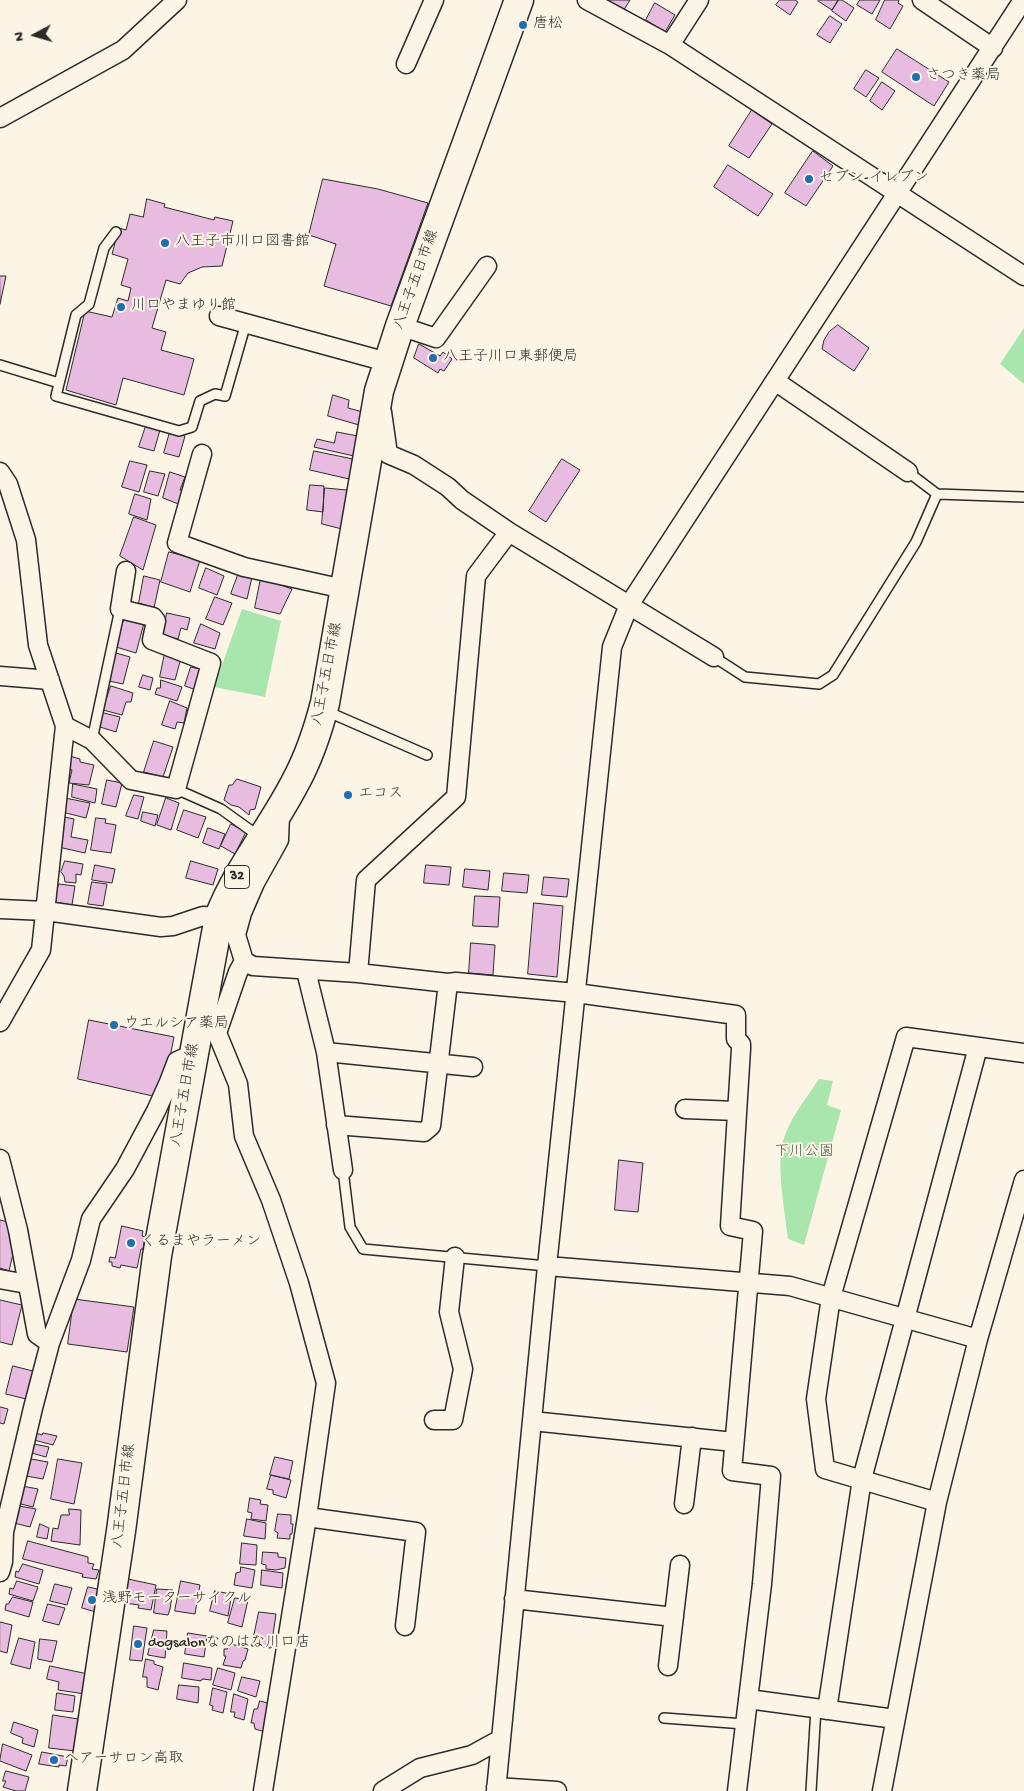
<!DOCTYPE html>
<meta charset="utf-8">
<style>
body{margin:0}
#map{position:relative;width:1024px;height:1791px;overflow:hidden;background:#fcf5e5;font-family:"Gochi Hand",sans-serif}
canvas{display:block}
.north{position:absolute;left:10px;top:10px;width:50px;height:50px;-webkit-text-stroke:4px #fcf5e5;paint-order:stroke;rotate:264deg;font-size:14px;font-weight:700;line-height:20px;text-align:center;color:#2b2b2b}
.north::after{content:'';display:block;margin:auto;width:18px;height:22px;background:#2b2b2b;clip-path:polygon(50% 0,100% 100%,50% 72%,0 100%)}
</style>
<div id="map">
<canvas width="1024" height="1791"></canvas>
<div class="north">N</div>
</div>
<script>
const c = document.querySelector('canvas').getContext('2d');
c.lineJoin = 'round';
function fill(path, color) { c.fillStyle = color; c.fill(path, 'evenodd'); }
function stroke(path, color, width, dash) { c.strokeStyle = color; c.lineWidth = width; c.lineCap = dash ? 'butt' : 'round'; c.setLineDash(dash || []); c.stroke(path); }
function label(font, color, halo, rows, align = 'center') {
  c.font = font + ' "Gochi Hand","Klee One",sans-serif'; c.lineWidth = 4; c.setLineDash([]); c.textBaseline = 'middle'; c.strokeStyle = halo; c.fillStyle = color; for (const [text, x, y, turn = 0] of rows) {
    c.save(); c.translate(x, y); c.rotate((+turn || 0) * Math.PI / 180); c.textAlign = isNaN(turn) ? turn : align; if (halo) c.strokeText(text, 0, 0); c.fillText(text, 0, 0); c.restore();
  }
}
fill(new Path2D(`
 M1024 328V384L1000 364Z
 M242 609 281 621 265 697 214 687Z
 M819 1079 833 1081 827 1105 841 1110 804 1245 788 1239C785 1214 777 1169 782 1146 787 1122 805 1100 819 1079Z`), '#a8e6ad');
const building = new Path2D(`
 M607 0H630L622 13 605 3Z
 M780 0H795L798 2 790 15 776 5Z
 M819 0H838L832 10 818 1Z
 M839 0H842L854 8 846 21 832 11Z
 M860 0H880L872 14 857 5Z
 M885 0H899L898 3 903 6 890 29 876 20Z
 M655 3 675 15 665 32 646 20Z
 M830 16 842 24 830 43 817 35Z
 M897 49 949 82 934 106 882 72Z
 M866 70 879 78 866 97 854 89Z
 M882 82 895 91 882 110 870 101Z
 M752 110 772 124 749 158 729 146Z
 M813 151 833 166 806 206 785 193Z
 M728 165 773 194 758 216 714 187Z
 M323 179 378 189 428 203 391 306 324 286 336 244 309 235Z
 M147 199 165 204 164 207 214 220 215 217 233 221 222 266 202 267 188 273 180 284 166 280 152 328 166 332 161 350 194 359 184 395 123 378 116 405 66 390 85 311 112 317 118 298 128 301 131 288 121 285 128 259 112 254 119 228 126 230 130 214 143 217Z
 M0 276H6L0 304Z
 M838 325 869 348 854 371 822 349 824 340 829 332Z
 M419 344 440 356 443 352 452 359 444 371 440 369 438 373 414 358Z
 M333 395 349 400 348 408 363 412 359 425 328 416Z
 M146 426 160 430 154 451 139 447Z
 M170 432 185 436 179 457 164 453Z
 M337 432 358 436 354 456 314 447 317 439 334 443Z
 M314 451 353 459 349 479 310 470Z
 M562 459 580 470 546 522 529 511Z
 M130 461 147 465 139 492 122 487Z
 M150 471 165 474 158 496 144 492Z
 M170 472 185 477 180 490 185 491 181 505 163 498Z
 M310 485 324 486 323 512 307 510Z
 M325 488 347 490 342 529 322 524Z
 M135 494 151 499 147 520 129 514Z
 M134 517 156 525 143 570 120 556Z
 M169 552 200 560 190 592 161 582Z
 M206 568 224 576 217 595 199 588Z
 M238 575 252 577 247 599 231 594Z
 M144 576 160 580 154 608 139 603Z
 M261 578 292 589 280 614 255 608Z
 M215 597 232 603 223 625 206 619Z
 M167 613 190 618 187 630 181 628 178 639 170 637 168 640 162 639Z
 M125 616 144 623 136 653 116 647Z
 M201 624 220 633 215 649 194 643Z
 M116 653 130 657 123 684 109 681Z
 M165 653 181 658 175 680 160 677Z
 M191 667 204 670 199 691 185 686Z
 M143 675 153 678 150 690 139 687Z
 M161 680 182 687 177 701 155 694 157 688H160Z
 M111 686 133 693 131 702H126L122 715 103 710Z
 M170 701 187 708 184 723 177 722 175 729 162 725Z
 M100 712 120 717 116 732 97 726Z
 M154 741 173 747 163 777 144 772Z
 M70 756 80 759V762L94 765 89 785 69 783 72 770 67 768Z
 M237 779 261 787 255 809 250 810 249 815 239 807 231 805 224 800 229 785H232Z
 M107 780 122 783 116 807 102 804Z
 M73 784 97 789 95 803 72 797Z
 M134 795 144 797 138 819 126 816Z
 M65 798 90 803 86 818 62 812Z
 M166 798 179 803 171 830 157 825Z
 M184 810 206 817 198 838 177 830Z
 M143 812 158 815 155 826 141 821Z
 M60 816 74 819 71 837 88 840 85 853 54 846Z
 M96 818 106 819 105 823 116 825 111 853 91 850Z
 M231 824 246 832 235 854 221 846Z
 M208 828 225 834 219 849 203 843Z
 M65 861 83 864 81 875 76 874V883L65 882 64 876 61 872Z
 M191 861 218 869 213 885 186 878Z
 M95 865 115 869 112 883 92 880Z
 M426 865 451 867 449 885 424 883Z
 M465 869 490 871 488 890 463 887Z
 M504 873 529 875 527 893 502 891Z
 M544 877 569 879 567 897 542 895Z
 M92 882 107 884 103 906 88 904Z
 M59 884 75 886 72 905 54 902Z
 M475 896 500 897 498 927 473 926Z
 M534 903 563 906 557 977 528 974Z
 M471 943 495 945 493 975 469 973Z
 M89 1020 174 1037 166 1077 157 1097 78 1079Z
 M619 1160 643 1163 638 1212 615 1210Z
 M0 1220 12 1223 9 1235 17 1237 9 1271 0 1268Z
 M122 1226 143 1231 142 1236 145 1237 143 1249H141L137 1268 121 1265 120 1268 112 1266V1262H109L110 1257 115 1258Z
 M74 1299 134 1307 127 1352 68 1344Z
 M0 1300 22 1305 12 1345 0 1342Z
 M13 1366 33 1371 26 1399 6 1394Z
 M0 1407 8 1409 4 1424 0 1423Z
 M33 1432 42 1435 43 1433 57 1436 53 1445 30 1439Z
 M29 1443 49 1447 46 1457 28 1452Z
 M275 1457 293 1461 289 1479 270 1475Z
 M31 1459 48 1462 43 1479 26 1476Z
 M58 1459 82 1463 74 1504 51 1499Z
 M271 1475 291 1480 286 1498 273 1494V1490L267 1489Z
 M22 1486 38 1489 33 1507 17 1503Z
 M250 1498 261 1500 260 1504 268 1505 266 1521 251 1519 252 1513 248 1512Z
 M19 1506 36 1509 30 1527 14 1523Z
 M69 1509 81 1510 80 1545 51 1541 53 1528 58 1529 61 1515H69Z
 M278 1514 291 1515V1524H293L292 1534H290V1539L277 1538 278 1533 275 1531Z
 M247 1519 266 1523 265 1539 244 1536Z
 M40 1524 49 1528 47 1539 37 1537Z
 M28 1541 88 1557V1563L94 1564 92 1569 99 1570 96 1579 82 1577 83 1574 23 1559Z
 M242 1543 257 1545 256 1565 240 1564Z
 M263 1552 278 1553V1557L286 1558 285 1568 276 1570 266 1569V1565L262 1564Z
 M23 1564 43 1570 39 1584 15 1577 16 1571 18 1572Z
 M241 1567 255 1570 252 1588 234 1585 236 1573 240 1572Z
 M262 1570 283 1573 282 1588 261 1585Z
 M128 1579 156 1585 151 1610 138 1608 139 1605 124 1603Z
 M17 1581 38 1587 33 1601 9 1594 10 1588 13 1589Z
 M181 1581 200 1585 195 1614 175 1611Z
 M55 1584 72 1588 67 1605 50 1601Z
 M88 1587 102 1590 96 1612 82 1608Z
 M157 1589 173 1590 170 1609 168 1615 154 1613Z
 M215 1591 231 1594 230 1598 231 1599 228 1616 210 1611Z
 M13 1597 33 1602 29 1617 5 1610 6 1604H8Z
 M235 1598 248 1600 242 1627 228 1623Z
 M48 1604 65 1608 59 1625 43 1621Z
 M259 1612 276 1614 271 1648 252 1646Z
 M0 1622 12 1625 7 1653 0 1651Z
 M134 1626 147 1628 142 1661 130 1660Z
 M154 1630 167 1631 165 1658 148 1655Z
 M188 1633 207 1636 204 1657 185 1654Z
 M19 1638 35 1642 30 1669 11 1664Z
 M40 1639 57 1641 52 1662 38 1659Z
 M228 1643 248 1649 245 1660 243 1661 241 1668 223 1665 226 1656H224V1649H227Z
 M146 1659 154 1661V1664L163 1667 158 1690 147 1687V1677H143Z
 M184 1663 212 1668 211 1680 202 1679 201 1681 182 1678Z
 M50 1666 88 1674 85 1694 58 1690 59 1682 47 1679Z
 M218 1668 235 1673 231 1690 213 1685Z
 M242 1677 260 1681 256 1697 238 1691Z
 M179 1685 199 1687 198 1703 177 1699Z
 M213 1688 227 1692 223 1713 212 1710 213 1706 210 1705Z
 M57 1693 75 1696 73 1712 55 1710Z
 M234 1694 248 1699 244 1720 234 1717 235 1712H231Z
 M260 1701 275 1705 265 1732 255 1729 254 1723H251L254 1709H257Z
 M53 1715 78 1719 75 1751 49 1748Z
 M14 1722 38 1730 34 1747 22 1743 23 1738 11 1733Z
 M3 1744 32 1755 26 1771 0 1761Z
 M42 1752 68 1757 66 1766 59 1765V1767L39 1764Z
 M6 1771 29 1777 25 1791H16L3 1787 6 1781H3Z`);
fill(building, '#e8bce1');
stroke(building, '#2b2b2b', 1);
const service = new Path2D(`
 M116 232 104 248 89 304 76 315 56 396 179 431 192 427 200 401 215 394 225 396 246 323
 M0 365 59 383
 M908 472 937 494 1024 497
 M714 657 745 677 819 684 833 675 916 542 937 494
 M326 711 427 755
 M92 740 120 609
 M176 789 221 809 260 837
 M343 1170 350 1227 363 1249 547 1266
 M664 1718 744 1724
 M811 1791 816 1708`);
const minor = new Path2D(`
 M587 0 670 45 1024 276
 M922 0 993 48
 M670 45 699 0
 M406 64 434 0
 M0 118 123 50 177 0
 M219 316 387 362
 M400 326 436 338 487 266
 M775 381 908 472
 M382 412 388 454 414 465 448 487 462 500 509 532 714 657
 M202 454 177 543 244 567 344 589
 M0 472 8 484 26 540 38 645 65 726 41 950 0 1022
 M0 676 50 680
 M65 726 92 740 131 780 176 789 211 663 152 640 156 621 153 617 120 609 126 571
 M280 814 279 840 255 883 242 913 236 935 244 961 253 966 358 973 448 983 456 982 576 993 736 1015V1039L741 1044V1049L730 1226 753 1231 732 1471 771 1476 762 1584 737 1791
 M0 909 46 911 161 927 173 926 203 916 219 917
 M306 971 326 1052 343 1170
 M358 973 366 880 456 797 476 576 509 532
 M199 1024 217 1033 238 1084 244 1136 271 1200 299 1283 326 1383 307 1517 263 1791
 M217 1033 238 972 244 961
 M326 1052 473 1067
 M685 1109 737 1111
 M336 1125 424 1132 431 1126 448 983
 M0 1159 18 1230 37 1334 50 1343
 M547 1266 790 1286 978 1339
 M0 1279 27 1284
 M434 1420H453L463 1369 449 1312 455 1257
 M532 1421 734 1442
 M937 1502 825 1469 816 1399 831 1297 906 1037 1024 1053
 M684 1504 692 1437
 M307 1517 416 1532 405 1626
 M0 1572 3 1562 4 1532 33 1408 50 1343 81 1260 91 1219 125 1169 156 1111 169 1082 177 1061 193 1054
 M514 1599 674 1617
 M668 1666 680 1565
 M748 1699 895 1719
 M827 1710 862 1479 978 1047
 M496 1787 557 1791
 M383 1791 420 1768 472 1755 501 1739
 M496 1791 547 1266 612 647 629 605 1023 0
 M882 1791 937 1502 978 1339 1024 1180`);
const primary = new Path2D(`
 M82 1791 121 1531 157 1256 219 917C238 868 272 828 296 781 309 757 318 730 325 703L379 391 400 326 519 0`);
stroke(service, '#2b2b2b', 12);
stroke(minor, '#2b2b2b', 21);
stroke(primary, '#2b2b2b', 31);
stroke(service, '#fcf5e5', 9);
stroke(minor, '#fcf5e5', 18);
stroke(primary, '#fcf5e5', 28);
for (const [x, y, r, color] of [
 [523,25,5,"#1f6fb2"],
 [916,77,5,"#1f6fb2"],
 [809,179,5,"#1f6fb2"],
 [165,243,5,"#1f6fb2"],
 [121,307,5,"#1f6fb2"],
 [433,358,5,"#1f6fb2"],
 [348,795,5,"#1f6fb2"],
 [114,1025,5,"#1f6fb2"],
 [131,1243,5,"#1f6fb2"],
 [92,1600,5,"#1f6fb2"],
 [138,1644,5,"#1f6fb2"],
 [54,1760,5,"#1f6fb2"]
]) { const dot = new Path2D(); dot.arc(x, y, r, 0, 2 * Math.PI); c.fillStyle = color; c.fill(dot); stroke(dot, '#fcf5e5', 2); }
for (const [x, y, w] of [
 [237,877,25]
]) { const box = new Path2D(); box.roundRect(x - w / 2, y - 11.5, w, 23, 4); c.fillStyle = '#fcf5e5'; c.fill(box); stroke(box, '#2b2b2b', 1); }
label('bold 14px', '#2b2b2b', null, [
 ["32",237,877]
]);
label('15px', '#2b2b2b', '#fcf5e5', [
 ["唐松",533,25],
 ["さつき薬局",926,77],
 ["セブン-イレブン",819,179],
 ["八王子市川口図書館",175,243],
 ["川口やまゆり館",131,307],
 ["八王子川口東郵便局",443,358],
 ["エコス",358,795],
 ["ウエルシア薬局",124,1025],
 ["くるまやラーメン",141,1243],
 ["浅野モーターサイクル",102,1600],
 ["dogsalonなのはな川口店",148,1644],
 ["ヘアーサロン高取",64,1760]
], 'left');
label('15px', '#2b2b2b', '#fcf5e5', [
 ["八王子五日市線",417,280,-70],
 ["八王子五日市線",328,674,-79],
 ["八王子五日市線",186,1095,-80],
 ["八王子五日市線",125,1496,-83]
]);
label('15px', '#4a5a4c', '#fcf5e5', [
 ["下川公園",804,1153]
]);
</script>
